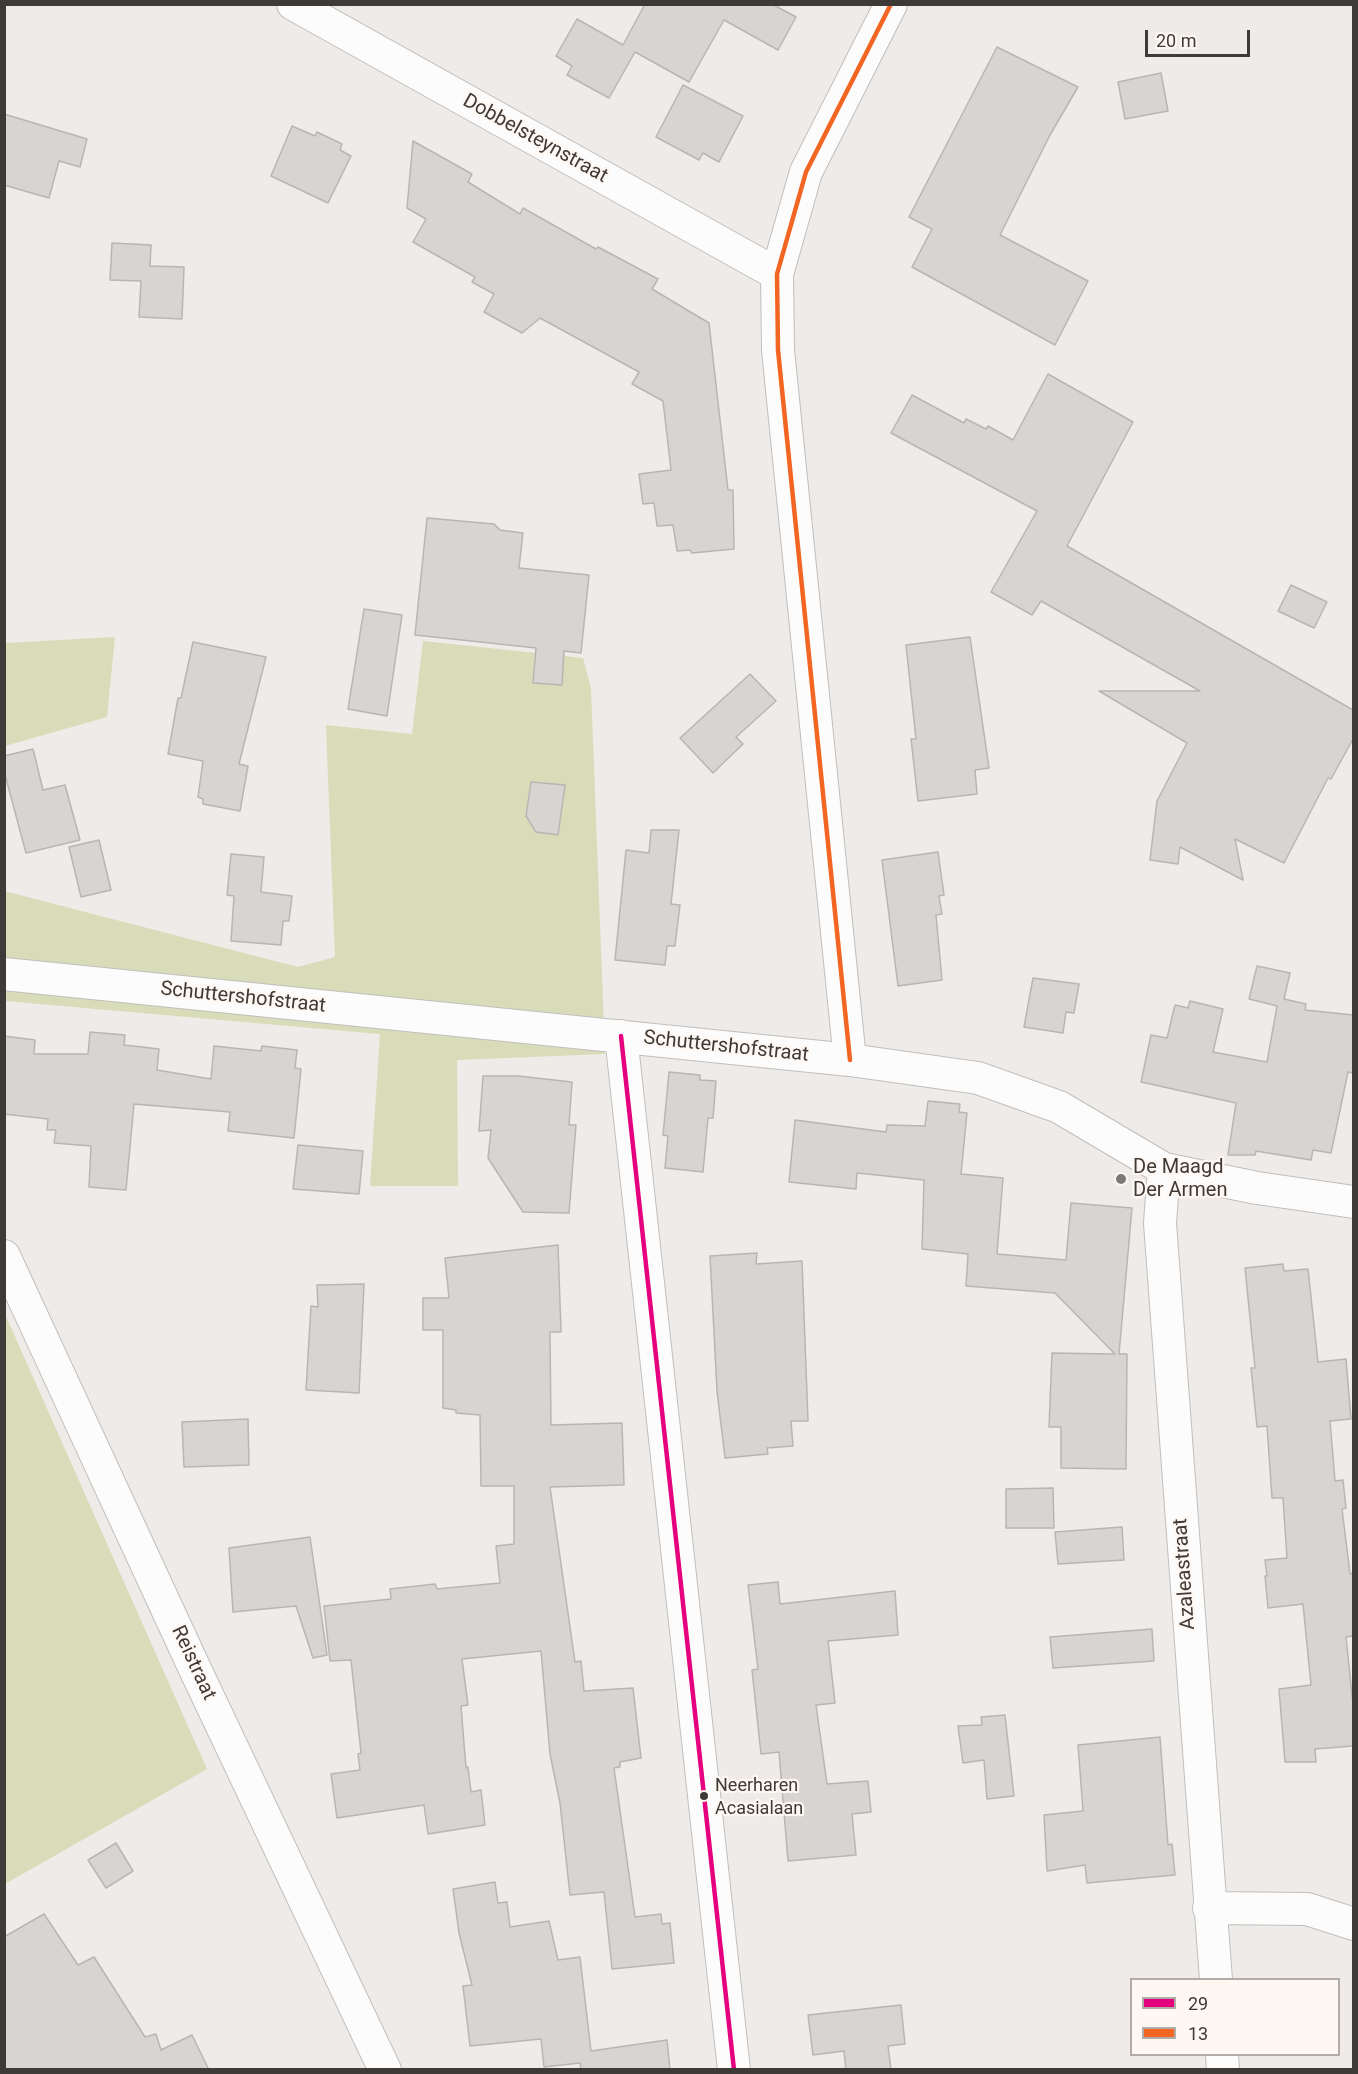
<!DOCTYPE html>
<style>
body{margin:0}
#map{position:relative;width:1358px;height:2074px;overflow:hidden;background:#eeebe8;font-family:Roboto,sans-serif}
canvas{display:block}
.frame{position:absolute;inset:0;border:6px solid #3d3a38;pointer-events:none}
.legend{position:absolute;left:1130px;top:1978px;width:210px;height:78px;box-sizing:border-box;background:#fff8f2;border:2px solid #b1aca8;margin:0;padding:8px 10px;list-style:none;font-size:18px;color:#3d3a38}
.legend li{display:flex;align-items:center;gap:12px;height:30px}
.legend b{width:30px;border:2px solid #b1aca8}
.scale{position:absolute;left:1145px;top:30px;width:105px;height:27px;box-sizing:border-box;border:3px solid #3d3a38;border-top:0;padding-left:8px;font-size:18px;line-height:21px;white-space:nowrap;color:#3d3a38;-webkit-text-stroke:4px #fff8f2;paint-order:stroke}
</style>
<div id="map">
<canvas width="1358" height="2074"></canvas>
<div class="frame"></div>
<ul class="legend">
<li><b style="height:8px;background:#e5007d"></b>29</li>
<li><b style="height:8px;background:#f26522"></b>13</li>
</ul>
<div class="scale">20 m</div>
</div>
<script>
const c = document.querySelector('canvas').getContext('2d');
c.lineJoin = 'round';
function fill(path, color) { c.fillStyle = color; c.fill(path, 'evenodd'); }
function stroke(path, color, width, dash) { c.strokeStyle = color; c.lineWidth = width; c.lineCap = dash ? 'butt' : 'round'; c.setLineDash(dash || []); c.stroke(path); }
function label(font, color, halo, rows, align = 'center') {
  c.font = font + ' Roboto,sans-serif'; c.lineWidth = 4.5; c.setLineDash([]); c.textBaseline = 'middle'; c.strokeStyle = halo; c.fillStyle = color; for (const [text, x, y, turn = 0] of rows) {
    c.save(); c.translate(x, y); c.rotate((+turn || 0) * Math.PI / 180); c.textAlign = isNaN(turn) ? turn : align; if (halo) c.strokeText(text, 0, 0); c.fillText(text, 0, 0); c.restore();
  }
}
fill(new Path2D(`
 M115 637 107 717 5 746V643Z
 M423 641 583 658 591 688 605 1054 457 1060 458 1186H370L380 1034 5 1001 4 891 298 967 335 957 326 725 412 734Z
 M5 1314 207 1769 5 1884H4Z`), '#d9dcb8');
const building = new Path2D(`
 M645 4H772L796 17 778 50 724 20 689 82 635 52 609 98 567 75 572 66 556 56 577 19 623 45Z
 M997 47 1078 87 1050 135 1000 235 1088 281 1055 345 912 267 932 229 909 217Z
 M1161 73 1168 111 1125 119 1118 82Z
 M683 85 743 116 719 162 703 153 699 160 656 137Z
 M4 114 87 139 80 167 59 161 49 198 4 185Z
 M292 126 315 136 317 132 342 144 340 150 351 156 328 203 271 176Z
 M413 141 472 174 468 182 520 214 523 208 596 249 598 247 658 279 652 289 709 323 728 490H733L734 549 692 553 690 550 677 551 673 525 657 526 654 503 643 504 639 474 671 470 663 401 632 384 639 372 540 318 522 333 484 312 494 294 472 282 475 277 413 242 426 219 407 208Z
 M112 243 151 245 150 266 184 267 182 319 139 317 141 281 110 280Z
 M1048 374 1133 422 1067 546 1353 710V739L1331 779 1328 778 1284 863 1235 839 1243 880 1180 847 1178 864 1150 860 1157 801 1187 743 1099 691H1200L1041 601 1032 615 991 592 1037 511 891 433 912 395 964 423 966 419 986 429 988 426 1013 440Z
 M427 518 494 524 500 530 523 533 519 568 589 575 581 653 564 651 562 685 533 683 536 648 415 635Z
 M1291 585 1327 602 1314 628 1278 611Z
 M364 609 402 615 387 716 348 709Z
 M970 637 989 768 975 770 977 794 918 801 911 739H916L906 645Z
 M193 642 266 657 239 764 248 766 240 811 203 804V799L198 797 203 761 168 754 178 698H181Z
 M750 674 776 701 736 737 743 744 713 773 680 738Z
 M33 749 43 790 65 785 80 840 26 853 4 771V756Z
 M531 782 565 785 558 835 536 832 526 816Z
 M651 830H679L671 904 680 905 675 946H667L665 965 615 960 626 850 649 853Z
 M99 840 111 890 81 897 69 847Z
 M938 852 944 895 939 896 942 914 936 915 942 980 898 986 882 860Z
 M231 854 264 857 261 892 292 896 289 921H283L281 945 231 941 234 896 227 895Z
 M1257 966 1290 973 1284 999 1306 1004 1305 1010 1353 1015V1073L1348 1072 1331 1153 1313 1150 1311 1160 1256 1151 1255 1155H1228L1236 1103 1141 1082 1151 1035 1167 1038 1175 1005 1188 1008 1190 1001 1223 1009 1213 1052 1267 1062 1277 1006 1249 999Z
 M1033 978 1079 984 1074 1013 1066 1012 1063 1033 1024 1027Z
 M90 1032 125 1035 124 1045 159 1049 157 1070 211 1079 214 1046 261 1051 262 1046 297 1050 295 1068 301 1069 294 1138 228 1131 230 1112 134 1104 126 1190 89 1187 91 1146 54 1143 56 1130H47L48 1119 4 1114V1036L35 1040 34 1054H88Z
 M669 1072 700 1075V1080L716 1081 713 1118H708L703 1172 665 1168 668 1136 663 1135Z
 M483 1076H518L572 1082 569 1125H576L569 1213 523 1212 488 1158 491 1130 479 1131Z
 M928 1101 960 1104 959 1112 967 1113 961 1174 1003 1178 997 1254 1066 1260 1071 1203 1132 1208 1119 1354H1127L1126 1469 1061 1468V1427H1049L1052 1353 1115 1354 1055 1293 966 1286 968 1254 922 1249 924 1180 857 1173 856 1189 789 1182 795 1120 886 1132 887 1125 925 1126Z
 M298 1145 363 1151 359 1194 293 1189Z
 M558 1245 561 1332H550L551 1425 622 1423 624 1485 550 1487 575 1662 581 1661 584 1691 633 1688 641 1758 620 1762V1767L614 1768 635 1917 661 1914 662 1924 670 1923 674 1963 612 1969 604 1892 570 1895 560 1803 550 1754 541 1651 462 1659 468 1705 461 1706 466 1768 468 1767 471 1792 481 1790 485 1825 428 1834 424 1805 337 1818 331 1774 360 1770 358 1754 361 1753 351 1660 330 1661 324 1606 391 1599 390 1589 435 1584 437 1589 500 1583 496 1546 514 1544V1486H481L480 1415 456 1413V1410L443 1408V1330H423V1298H449L445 1258Z
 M757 1253 756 1264 802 1261 808 1421H791L793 1446 767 1448 768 1454 725 1458 717 1391 710 1256Z
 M1283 1264 1284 1271 1308 1269 1318 1362 1346 1359 1351 1419 1330 1421 1335 1481 1343 1480 1346 1508 1342 1509 1350 1574 1353 1573V1636L1346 1637 1353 1705V1746L1315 1749 1316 1762H1285L1279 1689 1311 1685 1303 1604 1268 1608 1265 1576H1267L1265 1560 1287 1558 1283 1498H1272L1267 1426 1257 1427 1251 1368H1255L1245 1268Z
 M364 1284 359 1393 306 1390 311 1306 318 1307 317 1285Z
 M248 1419 249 1465 184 1467 182 1422Z
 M1053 1488 1054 1528H1006V1489Z
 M1122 1527 1124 1560 1058 1564 1055 1532Z
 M310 1537 327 1655 313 1658 296 1606 233 1612 229 1548Z
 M778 1582 780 1604 895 1591 898 1635 828 1641 835 1703 816 1705 827 1784 868 1781 871 1812 852 1814 856 1855 788 1861 779 1752 761 1754 752 1670 758 1669 748 1585Z
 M1152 1629 1154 1661 1053 1668 1050 1637Z
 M1005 1715 1014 1796 987 1799 984 1760 963 1763 958 1726 982 1725 981 1717Z
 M1160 1737 1168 1845 1172 1844 1175 1875 1087 1883 1085 1865 1047 1871 1044 1815 1083 1811 1078 1745Z
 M116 1843 133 1871 106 1888 88 1860Z
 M495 1882 498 1903 507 1902 510 1927 549 1921 558 1960 580 1957 591 2051 667 2040 670 2070H581L580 2063 544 2067 541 2039 470 2046 463 1986 472 1985 459 1933 453 1889Z
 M44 1914 78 1965 94 1957 145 2037 156 2034 161 2050 192 2035 209 2070H4V1937Z
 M901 2005 905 2044 888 2046 891 2070H846L844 2051 813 2055 808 2015Z`);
fill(building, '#d7d4d2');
stroke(building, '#b8b6b4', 1.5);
const street = new Path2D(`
 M293 4 777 274
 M4 974 850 1060 978 1078 1059 1107 1164 1169 1257 1188 1354 1202
 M621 1036 734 2070
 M850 1060 778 350 777 274 806 172 891 4
 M1164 1169 1160 1223 1216 1980
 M4 1256 194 1667 385 2070
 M1209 1908 1307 1909 1354 1924
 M1222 2054 1223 2070`);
stroke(street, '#c1bfbd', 34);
stroke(street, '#fcfcfc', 32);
stroke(new Path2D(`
 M621 1036 734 2070`), '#e5007d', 4.5);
stroke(new Path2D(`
 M850 1060 778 350 777 274 806 172 891 4`), '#f26522', 4.5);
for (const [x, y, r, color] of [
 [1121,1179,6,"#7b7876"],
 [704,1796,5,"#3d3a38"]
]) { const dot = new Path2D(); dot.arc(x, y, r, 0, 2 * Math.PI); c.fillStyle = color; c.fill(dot); stroke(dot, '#fff8f2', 2); }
label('18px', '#3d3a38', '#fff8f2', [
 ["Neerharen",715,1786],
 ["Acasialaan",715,1809]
], 'left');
label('20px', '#3d3a38', '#fff8f2', [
 ["Dobbelsteynstraat",535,139,29],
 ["Schuttershofstraat",243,998,6],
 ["Schuttershofstraat",726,1047,6],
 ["Azaleastraat",1185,1574,-94],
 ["Reistraat",193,1663,65]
]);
label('20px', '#3d3a38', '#fff8f2', [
 ["De Maagd",1133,1168],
 ["Der Armen",1133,1191]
], 'left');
</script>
